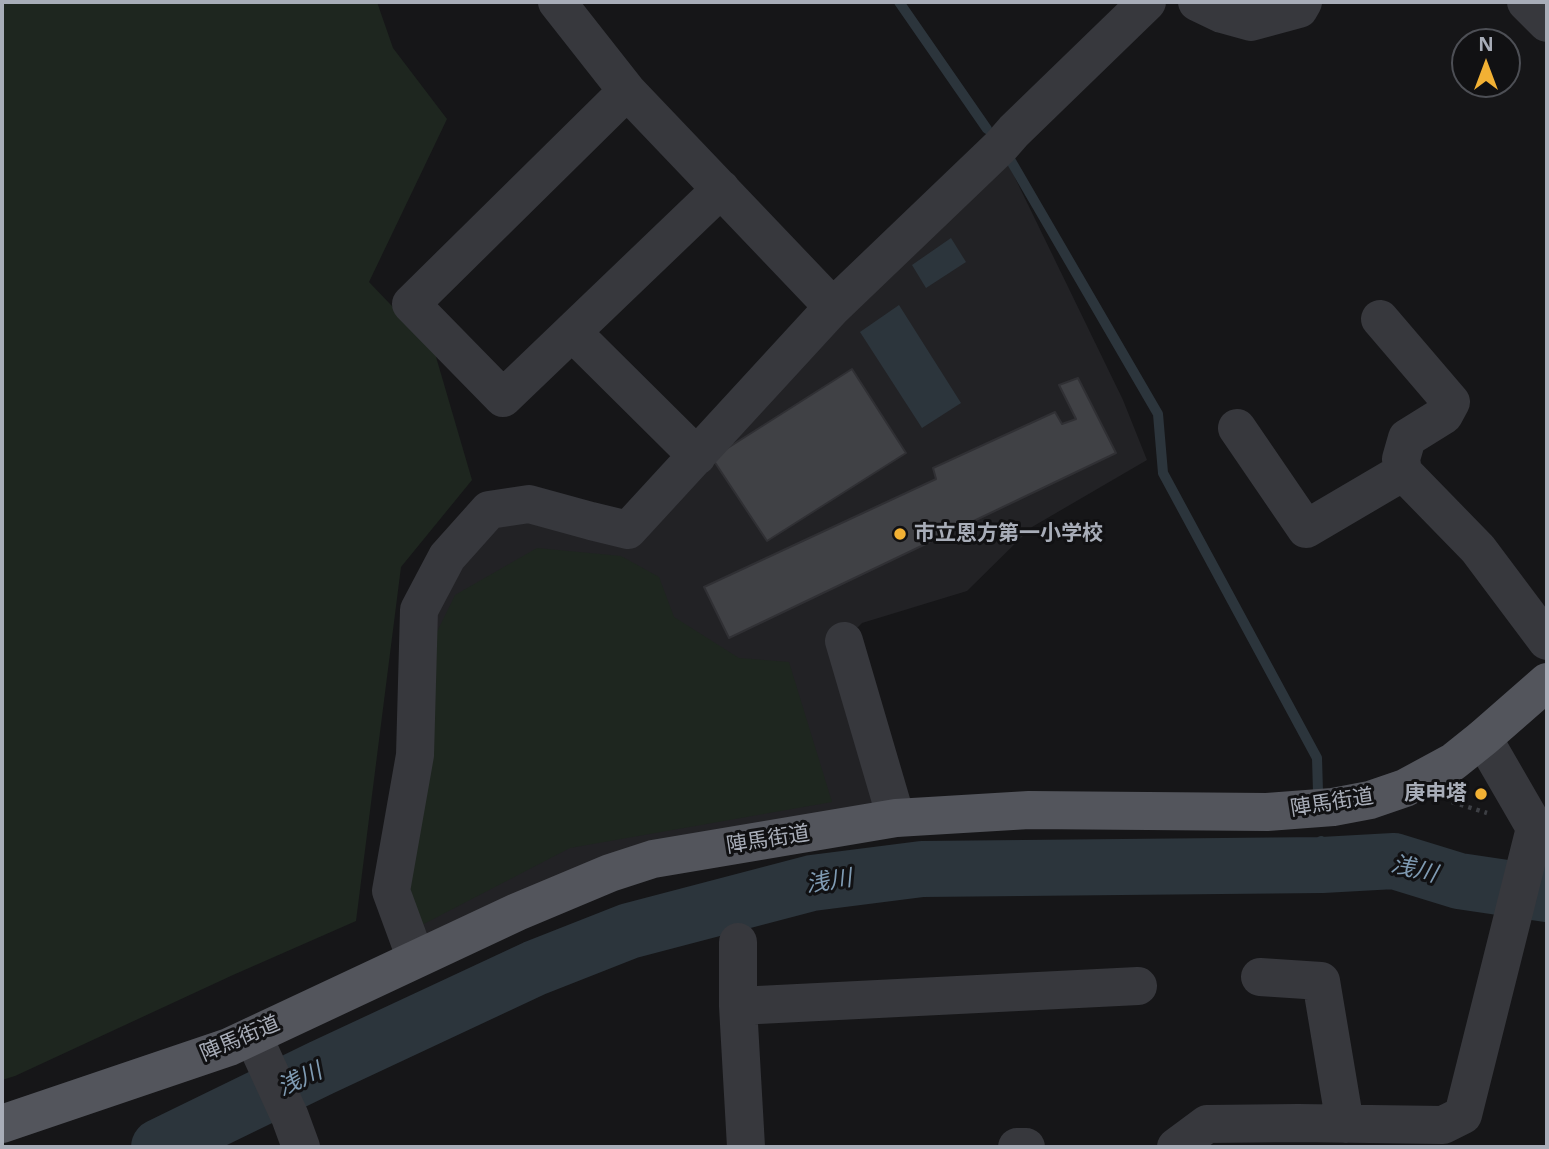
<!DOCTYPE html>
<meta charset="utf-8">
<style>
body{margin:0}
#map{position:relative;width:1549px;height:1149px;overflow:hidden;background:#161618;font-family:"Noto Sans",sans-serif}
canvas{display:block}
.frame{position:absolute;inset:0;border:4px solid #a8adb8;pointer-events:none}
.north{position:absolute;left:1451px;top:28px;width:70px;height:70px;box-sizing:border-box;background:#111113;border:2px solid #4d4f55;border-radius:50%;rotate:0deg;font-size:19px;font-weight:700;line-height:28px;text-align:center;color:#a8adb8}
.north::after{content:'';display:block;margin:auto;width:24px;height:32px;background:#f2b134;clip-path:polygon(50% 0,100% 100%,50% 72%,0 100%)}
</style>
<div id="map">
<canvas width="1549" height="1149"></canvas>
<div class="frame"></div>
<div class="north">N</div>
</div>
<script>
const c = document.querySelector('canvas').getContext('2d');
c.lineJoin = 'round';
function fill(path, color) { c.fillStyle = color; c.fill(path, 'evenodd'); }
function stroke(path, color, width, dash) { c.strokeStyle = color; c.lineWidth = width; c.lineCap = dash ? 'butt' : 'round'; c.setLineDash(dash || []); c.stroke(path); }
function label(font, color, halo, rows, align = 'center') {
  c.font = font + ' "Noto Sans","Noto Sans JP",sans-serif'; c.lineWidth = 6; c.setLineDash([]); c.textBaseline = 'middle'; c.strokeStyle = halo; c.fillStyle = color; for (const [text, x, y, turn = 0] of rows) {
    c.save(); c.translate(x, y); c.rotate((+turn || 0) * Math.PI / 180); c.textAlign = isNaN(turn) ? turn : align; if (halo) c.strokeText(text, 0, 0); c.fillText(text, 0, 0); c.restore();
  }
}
fill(new Path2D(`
 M1000 147 1123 400 1147 460 1032 527 967 591 862 623 844 641 892 805 411 944 419 610 489 510 628 529Z`), '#222225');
fill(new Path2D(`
 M2 2H377L393 48 447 119 369 282 434 350 472 480 401 567 356 921 233 975 15 1076 2 1080Z
 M537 548 621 556 659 577 674 617 739 658 789 662 832 802 570 848 416 928 403 879 432 642 455 595Z`), '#1e261f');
fill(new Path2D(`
 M951 238 966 262 926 288 912 265Z
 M899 305 961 403 922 428 860 332Z`), '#2c353c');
stroke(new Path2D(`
 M899 2 987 129
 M1011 161 1158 414 1163 473 1317 758 1318 792
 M1321 841 1322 865`), '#2c353c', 10);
stroke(new Path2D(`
 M159 1147 321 1068 535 968 629 931 812 883 922 869 1322 865 1394 861 1459 881 1547 894`), '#2c353c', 56);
const building = new Path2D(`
 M852 369 906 453 767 541 712 458Z
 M1078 378 1116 453 729 638 704 587 936 479 933 468 1055 412 1062 424 1076 419 1059 385Z`);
fill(building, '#404145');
stroke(building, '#303034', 2);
stroke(new Path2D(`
 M1452 802 1487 813`), '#3d3f44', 4.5, [3.5, 5]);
stroke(new Path2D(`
 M557 2 627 91
 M1197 2 1222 14 1251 22 1299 9 1303 2
 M1526 2 1547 23
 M721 189 503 398 411 304 627 91 833 307
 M1380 319 1451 402 1444 415 1407 438 1401 459 1403 472 1478 549 1547 641
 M572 332 697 456
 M1237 428 1306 529 1403 472
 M844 641 896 818
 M1483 738 1535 828 1547 829
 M738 942V1006L746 1147
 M416 959 391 891 415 755 419 610 447 557 489 510 529 504 591 521 628 530 833 307 1000 147 1014 131 1147 2
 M1260 977 1321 981 1345 1124
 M738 1006 1138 986
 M253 1036 290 1117 301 1147
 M1017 1147H1026
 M1176 1147 1207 1124 1298 1123 1443 1125 1463 1115 1535 828`), '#37383d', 38);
stroke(new Path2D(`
 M2 1124 229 1047 517 912 610 873 653 859 896 818 1029 810 1267 812 1333 807 1370 800 1405 788 1453 762 1483 738 1547 682`), '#53555c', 38);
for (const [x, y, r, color] of [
 [900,534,7,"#f2b134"],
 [1481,794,7,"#f2b134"]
]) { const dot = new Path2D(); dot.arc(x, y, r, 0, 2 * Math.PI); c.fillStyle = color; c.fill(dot); stroke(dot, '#111113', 2.5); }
label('bold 21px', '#a8adb8', '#111113', [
 ["市立恩方第一小学校",914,534],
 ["庚申塔",1467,794,"right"]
], 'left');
label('21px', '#a8adb8', '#111113', [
 ["陣馬街道",1332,803,-9],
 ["陣馬街道",768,840,-9],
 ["陣馬街道",240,1039,-23]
]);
label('italic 23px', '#7f9bb3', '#111113', [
 ["浅川",1414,870,14],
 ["浅川",829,882,-9],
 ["浅川",300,1080,-25]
]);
</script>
